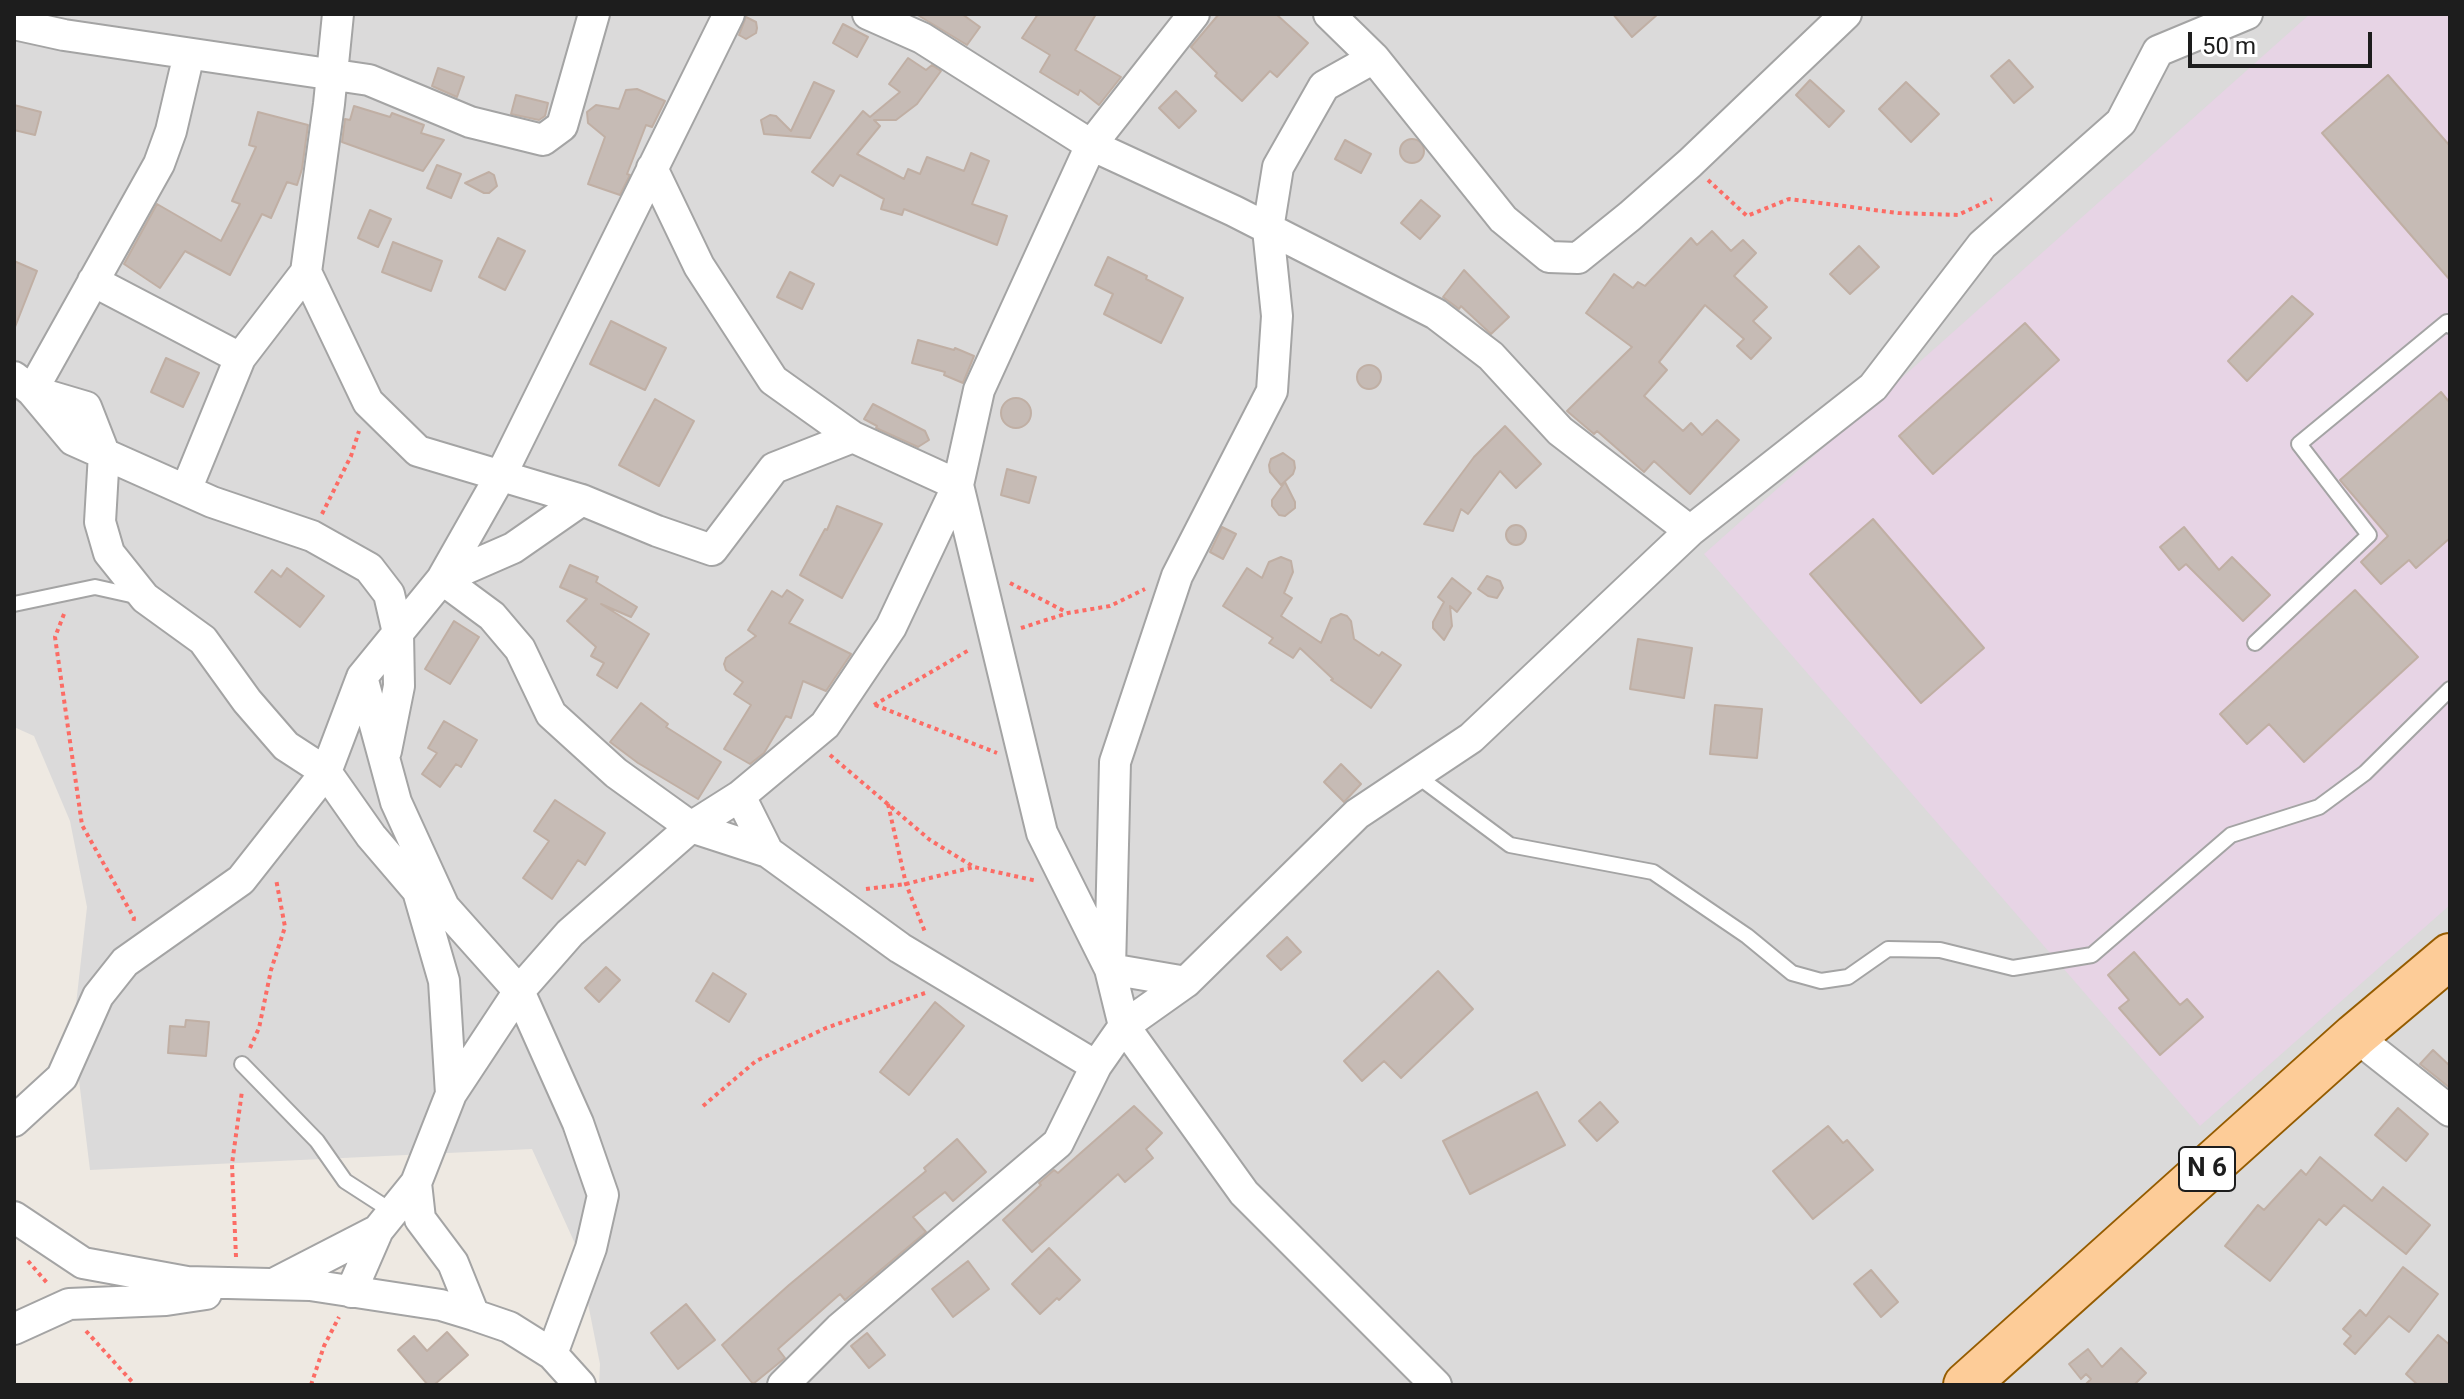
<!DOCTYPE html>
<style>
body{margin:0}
#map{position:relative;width:2464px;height:1399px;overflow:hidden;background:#eee9e2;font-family:Roboto,sans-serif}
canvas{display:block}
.frame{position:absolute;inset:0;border:16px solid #1d1d1d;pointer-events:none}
.scale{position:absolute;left:2188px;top:32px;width:184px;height:36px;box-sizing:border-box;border:4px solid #1d1d1d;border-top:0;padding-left:10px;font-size:24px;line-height:28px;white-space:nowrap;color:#1d1d1d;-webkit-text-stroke:6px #fff;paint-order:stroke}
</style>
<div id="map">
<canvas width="2464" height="1399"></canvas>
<div class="frame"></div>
<div class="scale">50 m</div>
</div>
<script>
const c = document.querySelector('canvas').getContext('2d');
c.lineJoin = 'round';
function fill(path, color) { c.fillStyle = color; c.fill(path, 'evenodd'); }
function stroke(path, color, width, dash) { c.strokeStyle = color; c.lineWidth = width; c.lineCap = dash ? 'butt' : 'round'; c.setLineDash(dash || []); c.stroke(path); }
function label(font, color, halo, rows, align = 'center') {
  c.font = font + ' Roboto,sans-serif'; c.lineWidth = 8; c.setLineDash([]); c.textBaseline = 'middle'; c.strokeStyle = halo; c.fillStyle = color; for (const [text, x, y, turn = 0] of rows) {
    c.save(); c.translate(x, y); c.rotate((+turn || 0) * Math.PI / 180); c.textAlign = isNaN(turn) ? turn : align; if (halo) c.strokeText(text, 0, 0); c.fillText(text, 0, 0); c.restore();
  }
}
fill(new Path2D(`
 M14 14H2450V1385H599L600 1364 577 1248 532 1149 90 1170 73 1031 87 907 70 821 34 736 14 727Z`), '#dbdada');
fill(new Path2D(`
 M2310 14H2450V905L2200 1126 1704 554Z`), '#e7d4e5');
const building = new Path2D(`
 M916 14H962L980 27 967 45Z
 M1038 14H1096L1075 50 1121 77 1099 105 1080 90 1078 95 1040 72 1050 55 1022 38Z
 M1219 14H1276L1308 43 1277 77 1270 71 1242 101 1215 76 1217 73 1191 47Z
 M1613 14H1658L1632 37Z
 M746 17 756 22 757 28 756 33 746 39 739 35Z
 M843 24 868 37 857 57 833 43Z
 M908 58 926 70 932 65 941 71 917 104 896 120H874L880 126 857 154 904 179 908 169 920 174 927 157 964 171 971 153 989 161 972 204 1007 216 997 245 904 209 902 215 881 209 884 199 840 175 833 186 812 172 863 111 870 117 900 92 889 84Z
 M2009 60 2033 87 2014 103 1991 76Z
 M438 68 464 77 457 97 432 86Z
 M2388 75 2450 146V280L2322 133Z
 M1810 80 1844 111 1829 127 1796 95Z
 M814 82 834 91 810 138 764 134 761 120 770 115 776 116 791 131Z
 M1906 82 1939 114 1911 142 1879 109Z
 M637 89 665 101 652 127 646 125 627 174 630 175 620 195 588 184 605 137 588 123 587 112 596 105 619 109 626 90Z
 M1176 91 1196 111 1179 128 1159 108Z
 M516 95 548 103 545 116 539 120 511 114Z
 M14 105 41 112 35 135 14 130Z
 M354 106 390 117 392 113 424 125 421 133 444 140 423 171 342 142 345 119 350 120Z
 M258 112 308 125 302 169 297 185 287 182 271 218 262 214 230 275 185 251 160 288 124 264 157 204 221 241 240 204 232 201 256 147 249 145Z
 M1400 151a12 12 0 1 1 24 0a12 12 0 1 1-24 0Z
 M1345 140 1371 154 1361 173 1335 159Z
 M437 165 461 174 451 198 427 188Z
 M489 172 494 175 497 186 489 193H484L465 183Z
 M1421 200 1440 216 1420 239 1401 223Z
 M370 210 391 219 378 247 358 238Z
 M1712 231 1731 251 1743 240 1756 253 1734 276 1767 307 1753 321 1771 338 1751 359 1737 346 1744 339 1705 305 1659 362 1667 370 1644 396 1683 431 1691 423 1702 435 1717 420 1739 440 1690 494 1654 461 1644 472 1597 431 1594 434 1567 411 1632 347 1586 313 1614 274 1633 288 1638 282 1645 286 1691 238 1697 245Z
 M498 238 525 251 505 290 479 277Z
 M393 242 442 261 431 291 382 272Z
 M1859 246 1879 267 1850 294 1830 274Z
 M1108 257 1147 276 1146 279 1183 298 1161 343 1104 314 1113 294 1095 285Z
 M14 261 37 271 15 327 14 326Z
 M1464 270 1509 317 1491 334 1461 306 1459 309 1443 297Z
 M790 272 814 284 802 309 777 297Z
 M2292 296 2313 314 2247 381 2228 361Z
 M611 321 666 348 645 390 590 364Z
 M2025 323 2059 360 1933 474 1899 436Z
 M918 340 954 350 955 348 974 356 963 383 944 375 945 372 912 363Z
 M166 358 199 373 183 407 151 392Z
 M1357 377a12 12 0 1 1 24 0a12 12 0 1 1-24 0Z
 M2441 392 2450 403V538L2416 568 2409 560 2381 584 2361 562 2388 536 2340 480Z
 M1001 413a15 15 0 1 1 30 0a15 15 0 1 1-30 0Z
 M655 399 694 421 659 486 619 465Z
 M873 404 925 431 929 440 918 447 876 428 877 426 864 419Z
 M1505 426 1541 464 1516 488 1500 471 1468 514 1461 509 1453 531 1424 524 1474 457Z
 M1283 453 1294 461 1295 468 1293 474 1281 485 1270 472 1269 465 1271 459Z
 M1007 469 1036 477 1029 503 1001 495Z
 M1285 482 1295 502V508L1285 516 1279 515 1272 506V500Z
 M837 506 882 524 842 598 800 575 825 529 827 530Z
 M1873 519 1984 648 1921 703 1810 574Z
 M1506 535a10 10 0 1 1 20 0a10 10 0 1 1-20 0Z
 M1222 527 1236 534 1223 559 1210 552Z
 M2184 527 2219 570 2232 557 2270 595 2243 621 2186 564 2179 570 2160 547Z
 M1281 557 1291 561 1293 572 1284 593 1292 598 1281 616 1321 643 1331 619 1341 614 1347 616 1351 621 1354 639 1379 656 1382 652 1401 665 1371 708 1331 680 1333 679 1300 648 1293 658 1269 643 1273 638 1223 606 1247 568 1262 578 1269 562Z
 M570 565 598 577 596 582 637 607 631 617 601 604 649 634 617 688 597 675 604 663 591 656 596 647 567 621 587 599 560 587Z
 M287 568 324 596 300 627 255 592 272 570 281 577Z
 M1487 576 1500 581 1503 588 1497 598 1488 596 1478 589Z
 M1452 578 1471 593 1457 612 1450 606 1452 626 1444 640 1433 628V622L1444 602 1438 597Z
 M787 590 803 600 789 623 851 654 826 691 803 681 791 718 786 716 764 753 750 764 724 749 751 705 734 694 743 682 726 670 724 664 726 658 756 636 748 630 772 591 782 597Z
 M2355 590 2418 657 2304 762 2269 724 2247 744 2220 714Z
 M454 621 479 637 450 684 425 669Z
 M1638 639 1692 648 1684 698 1630 689Z
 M641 703 668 724 666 727 721 762 698 799 638 763 610 742Z
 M1715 705 1762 709 1757 758 1710 754Z
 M444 721 477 740 461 767 456 764 440 787 422 774 437 753 428 748Z
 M1341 764 1361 784 1344 802 1324 782Z
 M555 800 605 833 585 865 578 860 552 899 523 878 549 841 534 831Z
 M1287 937 1301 952 1281 970 1267 956Z
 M2134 952 2180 1005 2187 999 2203 1017 2160 1055 2119 1008 2129 1000 2108 975Z
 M606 967 620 980 599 1002 585 988Z
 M1438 971 1473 1009 1401 1078 1384 1061 1362 1081 1344 1061Z
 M713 973 746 994 729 1022 696 1001Z
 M935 1002 964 1026 909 1095 880 1072Z
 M186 1020 209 1022 206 1056 168 1053 170 1026 185 1027Z
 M2433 1050 2450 1066V1088L2420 1064Z
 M1537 1092 1565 1145 1470 1194 1443 1141Z
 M1600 1102 1618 1122 1597 1141 1579 1121Z
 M1134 1106 1162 1133 1146 1149 1153 1158 1125 1182 1118 1174 1032 1252 1003 1220 1041 1185 1039 1183 1054 1170 1058 1173Z
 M2398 1108 2428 1134 2406 1161 2375 1135Z
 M1828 1126 1843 1143 1847 1140 1873 1170 1813 1219 1773 1171Z
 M957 1139 986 1172 953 1201 945 1192 913 1217 926 1232 845 1300 840 1294 778 1349 785 1358 753 1384 722 1345 789 1285 926 1171 924 1168Z
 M2320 1157 2372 1201 2383 1187 2430 1225 2406 1254 2344 1205 2326 1225 2319 1219 2270 1281 2225 1246 2258 1205 2264 1210 2301 1170 2306 1175Z
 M1049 1248 1080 1280 1059 1300 1057 1298 1040 1314 1012 1284Z
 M968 1261 989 1289 953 1317 932 1289Z
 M2403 1267 2438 1294 2409 1332 2389 1316 2355 1354 2344 1344 2351 1336 2343 1329 2360 1310 2366 1316Z
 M1871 1270 1898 1302 1881 1317 1854 1284Z
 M686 1304 715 1340 678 1369 651 1333Z
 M447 1332 468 1355 434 1385H428L398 1350 414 1336 427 1351Z
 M867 1333 885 1355 869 1368 851 1346Z
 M2438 1335 2450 1345V1385H2418L2406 1374Z
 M2121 1348 2146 1373 2134 1385H2085L2091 1379 2086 1374 2081 1379 2069 1364 2088 1349 2102 1367Z`);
fill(building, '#c6bbb5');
stroke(building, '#c0afa4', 2);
const service = new Path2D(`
 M14 604 95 587 140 597
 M2255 643 2369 535 2299 444 2447 322 2450 326
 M1416 775 1510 845 1653 872 1747 936 1792 973 1821 981 1848 977 1888 949 1940 950 2013 968 2092 955 2231 835 2319 807 2365 773 2450 689
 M242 1064 317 1141 345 1181 393 1212`);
const minor = new Path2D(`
 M338 14 329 104 306 272 368 402 418 451 582 500
 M868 14 922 38 1091 145 1234 211 1436 314 1491 356 1560 431 1690 531
 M1329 14 1374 58 1503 219 1549 257 1578 258 1630 216 1690 163 1846 14
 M14 24 64 35 369 80 470 122 543 140 562 126 594 14
 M189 54 171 131 159 164 32 391 86 407 104 453 100 522 109 553 145 598 203 640 247 701 286 746 326 772 371 836 418 891 444 981 451 1094 416 1183 420 1219 453 1263 474 1315
 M1374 58 1324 86 1278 167 1268 229 1277 316 1272 391 1177 576 1115 762 1110 969 1124 1026 1244 1193 1436 1385
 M652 168 699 266 773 380 853 437 958 485
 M93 281 240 358
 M14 377 32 391 73 440 212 502 312 536 369 568 389 594 398 633 399 686 386 751
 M958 485 1042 833 1110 969 1186 982
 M186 490 240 358 306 272
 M442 579 492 616 520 649 551 714 616 773 691 827 768 852 900 948 1096 1066
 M442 579 513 548 582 500 657 531 712 550 774 468 853 437
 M362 677 396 802 444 907 519 991 578 1123 603 1195 591 1248 552 1354
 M740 796 768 852
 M2355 1036 2450 1111
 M451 1094 519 991 570 933 691 827 740 796 825 725 891 627 958 485 979 390 1091 145 1194 14
 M14 1121 62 1077 98 996 125 962 241 880 326 772 362 677 442 579 501 475 729 14
 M14 1217 83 1263 187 1282 310 1285 441 1305 474 1315 509 1327 552 1354 580 1385
 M277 1282 378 1230
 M351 1292 378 1230 416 1183
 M14 1329 69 1304 166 1300 206 1294
 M783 1385 839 1329 1058 1143 1096 1066 1124 1026 1186 982 1357 814 1471 738 1690 531 1873 387 1982 245 2121 122 2158 51 2247 14`);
const primary = new Path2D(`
 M1966 1385 2355 1036 2450 956`);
stroke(service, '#a4a4a4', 18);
stroke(minor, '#a4a4a4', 34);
stroke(primary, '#955c00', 48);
stroke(new Path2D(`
 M1708 180 1747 216 1789 199 1898 213 1958 215 1992 199
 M322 514 351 456 359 431
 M1010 583 1066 612
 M64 614 55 637 82 825 134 918 133 923
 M1021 628 1068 613 1110 606 1145 589
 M874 705 969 650
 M875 705 997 753
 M830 755 930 840 974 867 1037 881
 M888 804 906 884 925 932
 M866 889 906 884 974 867
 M250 1048 259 1028 271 970 285 927 276 879
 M703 1106 756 1061 826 1028 925 993
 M236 1257 232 1164 242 1091
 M28 1261 48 1284
 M86 1331 135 1385
 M311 1385 324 1346 339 1317`), '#fc6c65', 4, [4, 4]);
stroke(service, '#fff', 14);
stroke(minor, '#fff', 30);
stroke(primary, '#fdcc98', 44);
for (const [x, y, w] of [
 [2207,1169,56]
]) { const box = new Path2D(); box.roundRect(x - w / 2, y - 22, w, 44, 6); c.fillStyle = '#fff'; c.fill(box); stroke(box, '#1d1d1d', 2); }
label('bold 26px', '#1d1d1d', null, [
 ["N 6",2207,1169]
]);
</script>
